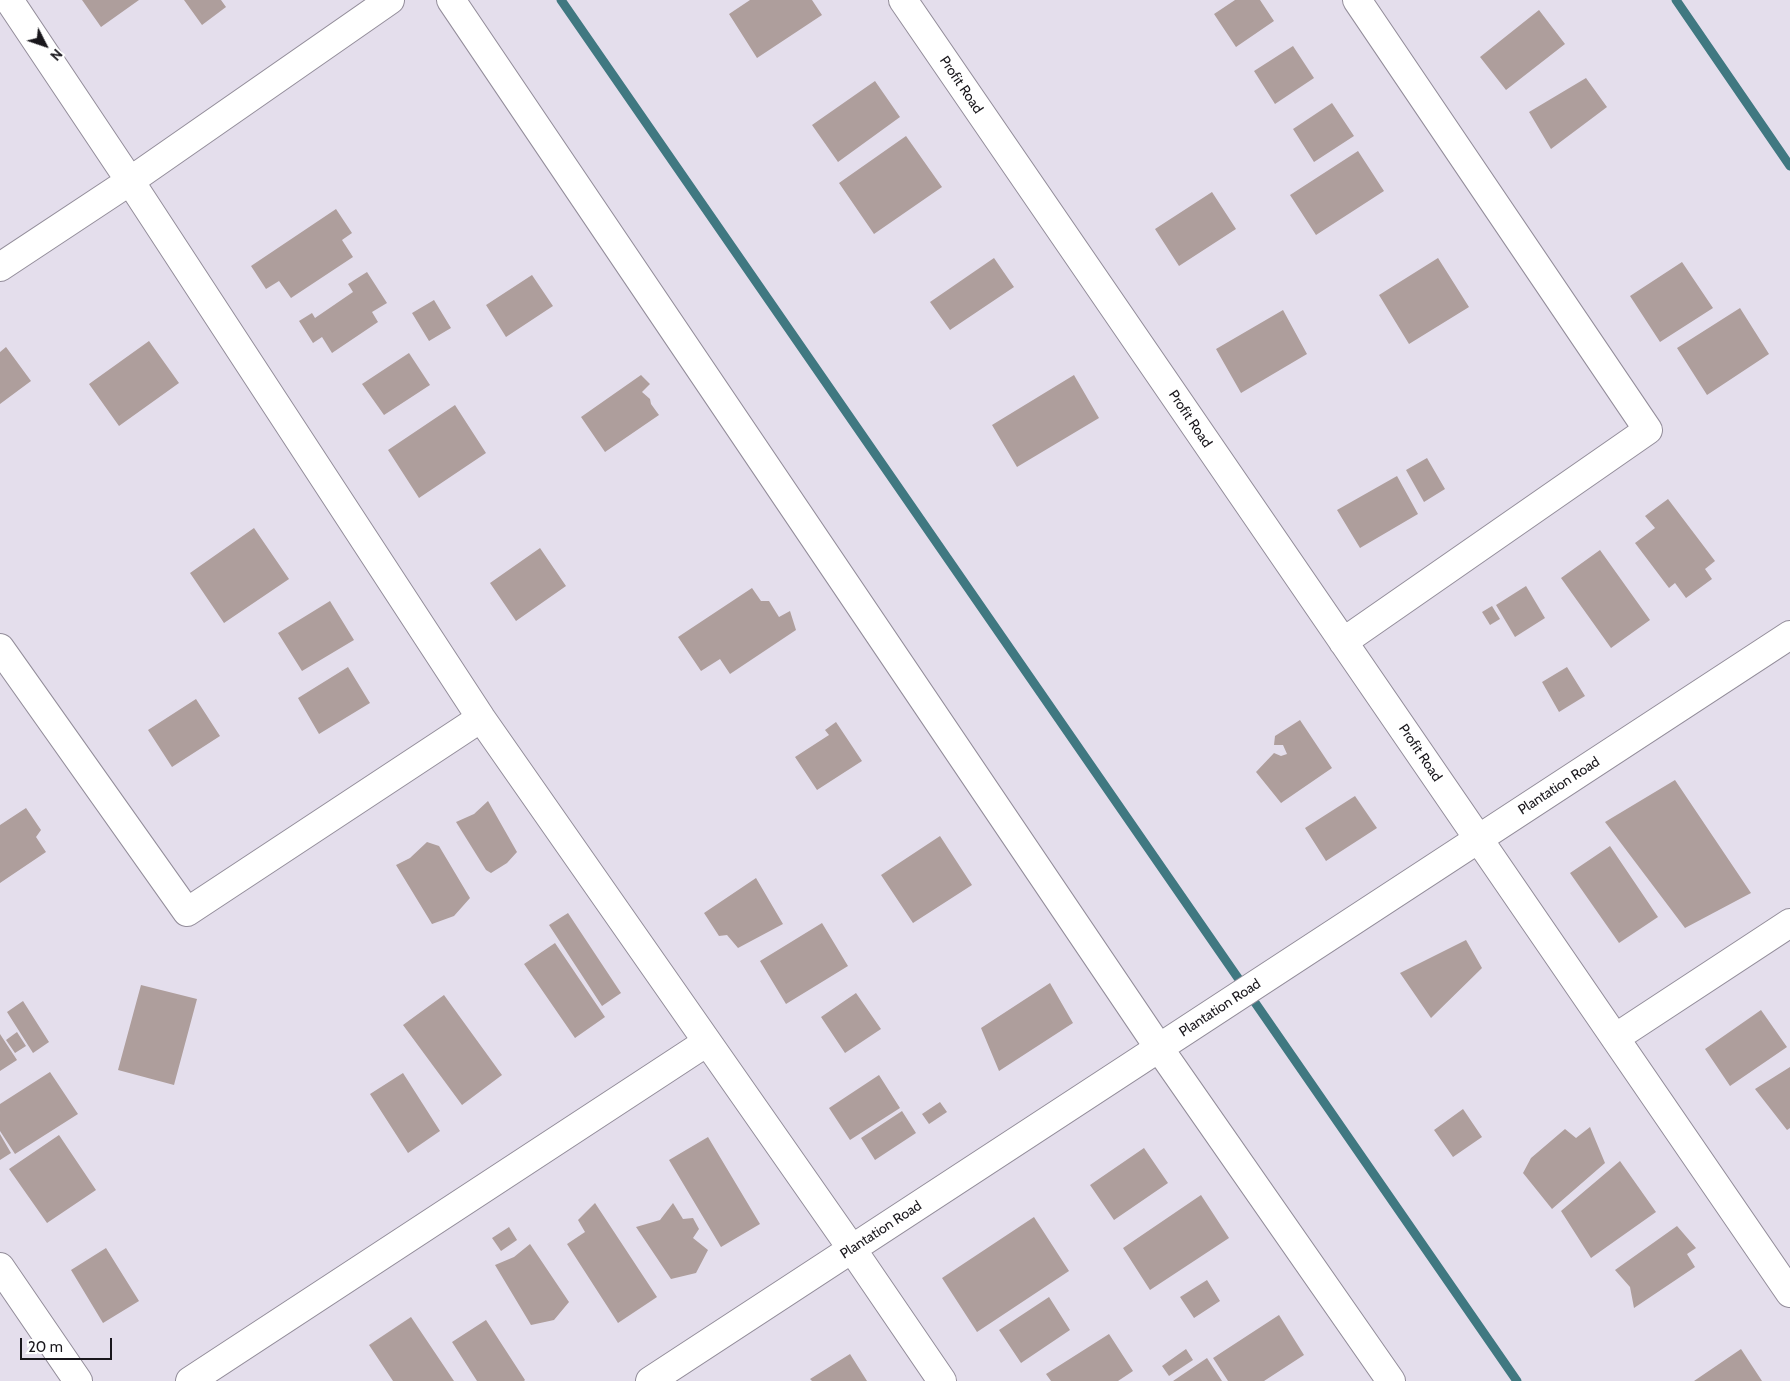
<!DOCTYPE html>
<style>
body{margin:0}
#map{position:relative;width:1790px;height:1381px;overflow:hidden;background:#e4deec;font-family:Cabin,sans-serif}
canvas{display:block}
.north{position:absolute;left:20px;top:20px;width:50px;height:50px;-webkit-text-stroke:4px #fff;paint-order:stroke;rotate:131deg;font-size:14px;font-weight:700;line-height:20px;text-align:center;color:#19171c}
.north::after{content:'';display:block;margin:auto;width:18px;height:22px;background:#19171c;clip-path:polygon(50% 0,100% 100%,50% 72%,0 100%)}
.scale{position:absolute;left:20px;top:1338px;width:92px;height:22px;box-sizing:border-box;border:2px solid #19171c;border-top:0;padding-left:6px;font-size:15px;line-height:18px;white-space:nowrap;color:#19171c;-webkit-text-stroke:4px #fff;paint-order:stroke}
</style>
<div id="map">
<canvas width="1790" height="1381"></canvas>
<div class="north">N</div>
<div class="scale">20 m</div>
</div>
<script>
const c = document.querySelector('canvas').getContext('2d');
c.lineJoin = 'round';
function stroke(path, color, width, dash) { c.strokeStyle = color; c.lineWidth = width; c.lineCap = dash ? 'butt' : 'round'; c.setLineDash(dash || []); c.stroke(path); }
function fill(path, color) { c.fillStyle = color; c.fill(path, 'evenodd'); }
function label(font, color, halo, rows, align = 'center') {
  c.font = font + ' Cabin,sans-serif'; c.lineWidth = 4.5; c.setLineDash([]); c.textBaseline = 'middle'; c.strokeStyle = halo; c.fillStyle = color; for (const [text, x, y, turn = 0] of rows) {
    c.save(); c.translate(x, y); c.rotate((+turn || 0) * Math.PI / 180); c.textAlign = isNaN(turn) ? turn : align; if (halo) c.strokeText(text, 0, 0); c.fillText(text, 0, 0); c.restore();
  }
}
stroke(new Path2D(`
 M561 0 1517 1381
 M1676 0 1790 166`), '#407881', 9);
fill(new Path2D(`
 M82 0H139L101 27Z
 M184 0H221L226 7 202 25Z
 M750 0H812L822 15 757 58 729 14Z
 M1235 0H1260L1274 21 1236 47 1214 14Z
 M1539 10 1565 44 1506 90 1480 57Z
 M1293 46 1314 78 1275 104 1254 71Z
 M1586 78 1607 107 1551 149 1529 112Z
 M875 81 900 117 838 162 812 125Z
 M1332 103 1354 136 1314 162 1293 129Z
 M906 136 942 187 874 234 839 183Z
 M1358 151 1384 191 1316 235 1290 195Z
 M1212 192 1236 229 1179 266 1155 229Z
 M336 209 352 233 342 240 353 257 291 298 279 281 266 289 251 266Z
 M994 258 1014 287 950 330 930 302Z
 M1438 258 1469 307 1409 344 1379 295Z
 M1682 262 1713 308 1660 342 1630 296Z
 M367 272 387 303 372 312 378 322 332 353 322 337 313 343 299 321 312 313 315 318 353 292 348 284Z
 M532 275 553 306 506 337 486 305Z
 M434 300 451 328 429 341 412 313Z
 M1740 308 1769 354 1707 395 1677 348Z
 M1283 310 1307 354 1241 393 1216 349Z
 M149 341 179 383 119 426 89 384Z
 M6 347 31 381 0 404V352Z
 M409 353 430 385 384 415 362 384Z
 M641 375 650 384 642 392 650 399 651 404 659 415 605 452 581 417Z
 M1074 375 1099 418 1017 467 992 425Z
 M455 405 486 453 419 498 388 450Z
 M1427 458 1445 489 1424 502 1406 470Z
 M1397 476 1418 514 1360 548 1337 510Z
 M1668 499 1715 561 1705 569 1712 579 1686 598 1675 583 1669 588 1635 543 1655 528 1645 516Z
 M254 528 289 579 224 623 190 573Z
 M540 548 566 586 516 621 490 583Z
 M1600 550 1650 620 1611 648 1561 578Z
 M1526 586 1545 618 1515 637 1496 605Z
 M752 588 761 601H769L779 617 790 611 796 630 730 674 720 659 701 671 678 637Z
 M330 601 354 640 302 671 278 633Z
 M1492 606 1500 619 1490 625 1482 612Z
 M348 667 370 703 319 734 298 698Z
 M1567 667 1585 696 1559 712 1542 682Z
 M196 699 220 736 172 767 148 730Z
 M1300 720 1332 768 1281 803 1256 772 1274 753 1281 756 1287 754 1283 745H1274L1275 736Z
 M836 722 862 761 817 790 795 757 829 735 825 730Z
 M1675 780 1751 893 1685 928 1605 822Z
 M1355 796 1377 828 1326 861 1305 828Z
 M488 801 517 852 507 863 491 873 486 870 456 822 474 814Z
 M26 808 41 830 36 837 46 852 0 883V825Z
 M940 836 972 885 913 923 881 875Z
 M427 842 439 846 470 898 454 916 432 924 396 865 410 858Z
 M1610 846 1658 917 1619 943 1570 873Z
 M756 878 783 924 738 948 727 935 719 936 704 913Z
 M568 913 621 993 602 1006 549 925Z
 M822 923 848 966 786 1004 760 961Z
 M1466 940 1482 968 1431 1018 1400 973Z
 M555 943 605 1017 575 1038 524 964Z
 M1050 983 1073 1023 999 1071 981 1028Z
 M141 985 197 999 174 1085 118 1070Z
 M856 993 881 1029 845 1053 821 1017Z
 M444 995 502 1075 462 1105 403 1025Z
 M23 1001 49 1042 33 1053 7 1012Z
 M1761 1010 1787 1047 1730 1086 1705 1049Z
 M17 1032 26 1046 15 1053 6 1040Z
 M0 1034 17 1060 0 1071Z
 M1790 1067V1128L1787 1130 1755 1089Z
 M50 1072 78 1114 15 1154 0 1131V1104Z
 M403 1073 440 1131 408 1153 370 1094Z
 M879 1075 900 1108 850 1140 829 1108Z
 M940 1102 947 1112 929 1124 922 1114Z
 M1463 1109 1482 1137 1453 1157 1434 1130Z
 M902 1111 916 1133 875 1160 861 1138Z
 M1590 1127 1605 1163 1552 1209 1523 1173 1531 1158 1565 1129 1576 1138Z
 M0 1134 11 1153 0 1160Z
 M59 1135 96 1190 47 1223 9 1169Z
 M708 1137 760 1224 721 1247 669 1160Z
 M1144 1148 1168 1183 1114 1220 1090 1185Z
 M1620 1161 1656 1212 1591 1258 1561 1211Z
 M1201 1195 1229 1238 1150 1290 1123 1248Z
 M595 1203 657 1297 618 1323 567 1244 585 1232 578 1220Z
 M673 1203 683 1219 693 1218 699 1229 693 1238 708 1250 696 1273 671 1279 636 1227 660 1220Z
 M1034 1217 1069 1271 977 1332 942 1278Z
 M1677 1226 1696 1248 1687 1254 1695 1267 1634 1308 1630 1287 1615 1270Z
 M509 1227 517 1240 501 1251 492 1238Z
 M530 1244 569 1302 554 1320 531 1325 495 1265 514 1257Z
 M106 1248 139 1301 103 1323 71 1270Z
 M1207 1280 1220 1301 1194 1318 1180 1297Z
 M1049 1297 1070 1330 1021 1363 999 1330Z
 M1279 1315 1304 1355 1264 1381H1228L1213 1358Z
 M411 1317 454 1381H393L369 1345Z
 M486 1320 525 1380 524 1381H477L452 1342Z
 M1109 1334 1133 1371 1118 1381H1051L1046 1374Z
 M1186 1349 1193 1360 1169 1376 1162 1366Z
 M1741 1349 1762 1381H1694Z
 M850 1354 867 1381H812L810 1379Z
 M1207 1358 1222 1381H1173Z`), '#ae9e9c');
const minor = new Path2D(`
 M9 0 130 181 481 718 852 1249 942 1381
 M451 0 1159 1048 1391 1381
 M903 0 1790 1293
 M0 267 130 181 390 0
 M1343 642 1648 430 1357 0
 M0 648 187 912 481 718
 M1615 1038 1790 923
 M0 1267 78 1381
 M190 1381 707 1042
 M650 1381 1790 635`);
stroke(minor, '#938d9a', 30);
stroke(minor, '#fff', 28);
label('14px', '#19171c', '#fff', [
 ["Profit Road",961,85,56],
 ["Profit Road",1190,419,56],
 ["Profit Road",1420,753,56],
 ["Plantation Road",1559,786,-33],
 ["Plantation Road",1220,1008,-33],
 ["Plantation Road",881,1230,-33]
]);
</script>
